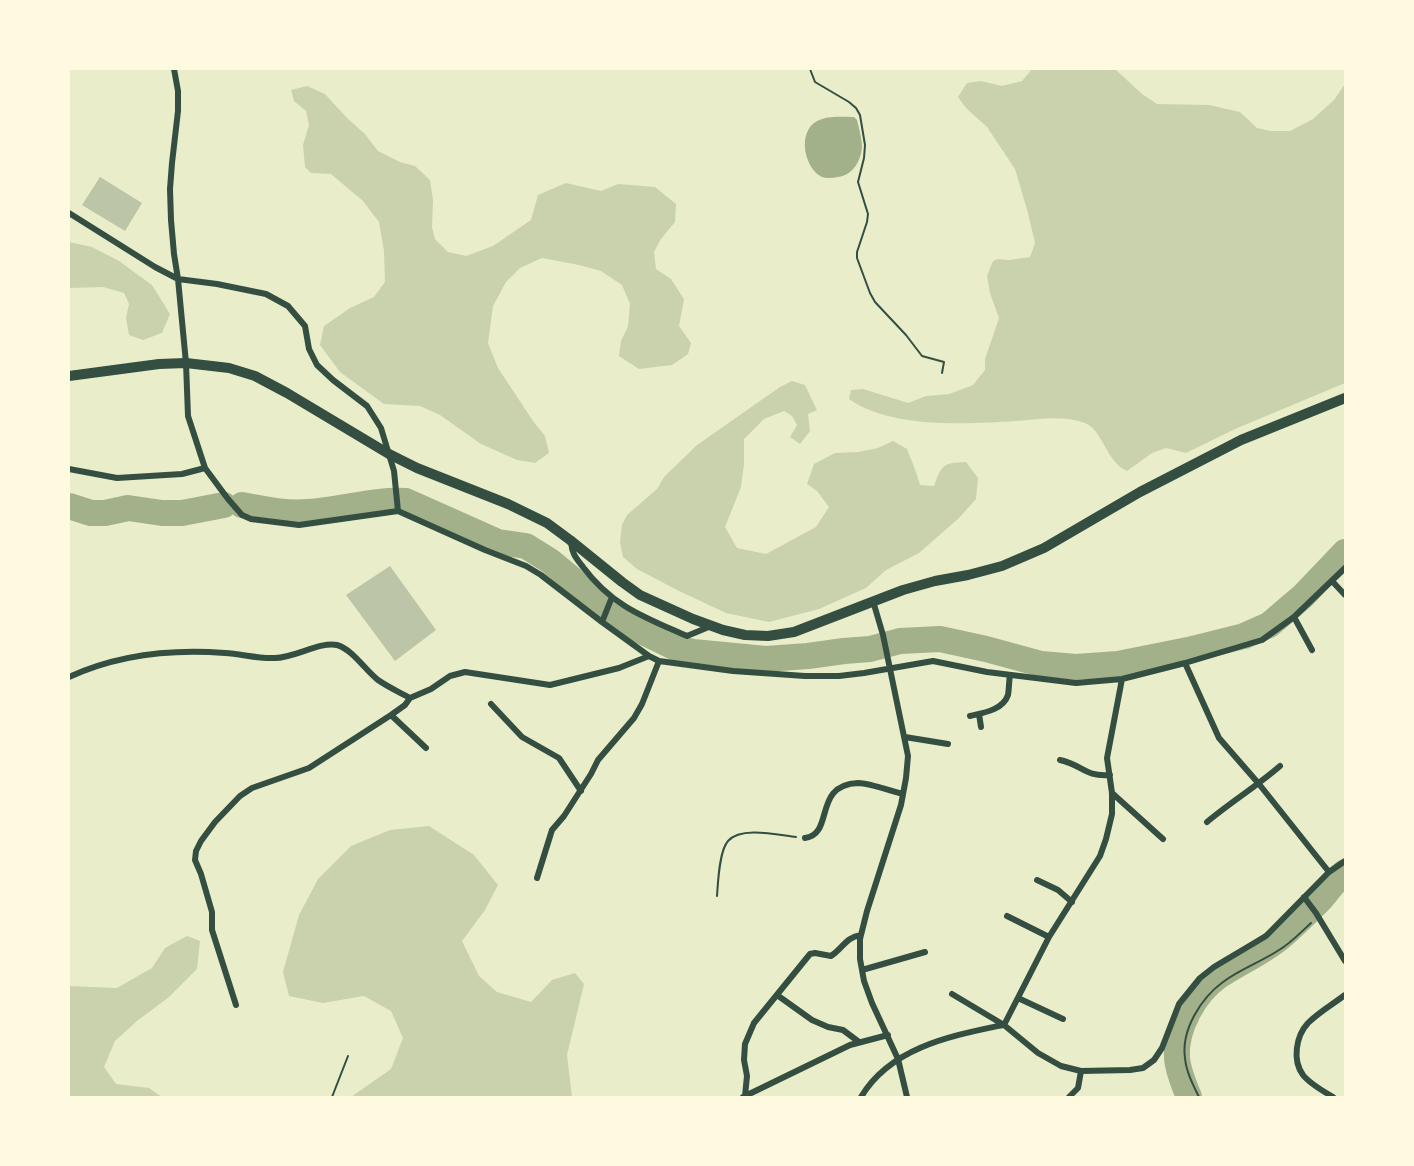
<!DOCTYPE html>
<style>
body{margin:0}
#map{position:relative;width:1414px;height:1166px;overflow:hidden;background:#e9edc9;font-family:"Public Sans",sans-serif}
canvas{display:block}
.frame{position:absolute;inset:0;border:70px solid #fefae0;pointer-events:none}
</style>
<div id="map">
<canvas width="1414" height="1166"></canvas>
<div class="frame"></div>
</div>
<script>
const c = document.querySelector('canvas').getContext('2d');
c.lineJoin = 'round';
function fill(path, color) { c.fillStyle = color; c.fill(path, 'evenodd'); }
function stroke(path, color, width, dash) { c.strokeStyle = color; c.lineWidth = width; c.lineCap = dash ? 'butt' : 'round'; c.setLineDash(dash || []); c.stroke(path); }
fill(new Path2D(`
 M1032 69H1115L1142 94 1157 104 1209 105 1240 112 1257 128 1271 131H1290L1313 119 1334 100 1345 84V383L1235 429 1186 453 1166 448 1152 453 1127 471C1106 462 1103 430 1085 423 1063 415 1039 419 1016 421 967 424 891 429 849 399L851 390 863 389 908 403 926 396 949 394 973 385 985 370V359L999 318 990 293 987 276 993 261 998 259 1009 260 1030 257 1035 243 1028 213 1015 169 987 127 966 108 958 97 967 83 981 81 1002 86 1022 81Z
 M307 86 325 94 347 118 365 134 378 151 400 162 415 166 430 180 433 200 432 227 435 239 448 252 466 256 493 246 531 220 538 195 566 183 601 191 618 184 655 187 676 204 675 222 661 239 654 252 656 269 671 279 684 299 679 326 691 343 688 354 672 365 639 369 619 356 621 341 628 326 630 304 622 285 601 271 579 265 542 258 520 268 506 282 493 306 488 343 498 368 533 421 545 436 549 453 535 463 517 460 481 444 440 415 420 406 384 404 340 372 320 345 324 326 350 308 374 297 385 282 384 251 379 222 363 201 331 174 311 173 305 167 303 145 309 125 306 111 294 101 291 90Z
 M69 242 92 247 119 261 152 285 170 314 162 333 143 340 129 335 126 318 129 304 124 293 103 287 69 288Z
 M792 381 805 385 817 410 808 414 810 431 800 444 790 437 797 425 792 416 784 411 764 419 744 439V464L741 487 725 527 737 548 766 554 816 527 829 507 817 491 807 484 814 464 835 453 858 452 878 448 893 441 907 449 916 472 920 485 934 486C942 465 942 463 966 462L978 478 976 499 959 518 919 553 886 570 866 588 819 609 769 622 726 613 677 590 637 569 623 557 620 542 622 525 627 515 657 489 664 477 697 445 780 387Z
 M429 826 474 855 498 885 485 910 462 941 479 976 497 992 531 1002 552 980 575 973 584 984 567 1055 572 1097H351L391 1069 403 1038 391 1011 364 996 323 1003 289 996 283 972 299 915 318 879 351 846 390 830Z
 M187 936 200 941 197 969 169 997 137 1021 115 1041 104 1067 116 1084 149 1088 162 1097H69V986L117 988 152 968 165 948Z`), '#cad2ad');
fill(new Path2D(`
 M854 117 857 120C859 128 862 139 862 147 861 161 853 175 838 177 832 178 825 179 820 176 802 164 797 126 822 119 831 116 845 117 854 117Z`), '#a3b18a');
stroke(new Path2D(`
 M242 505C264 509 285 514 308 512 341 510 373 499 406 501L498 542 526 546 550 561 573 580 598 605 619 620 676 648 693 652 766 659 808 656 844 651 870 649 900 641 940 639 986 649 1041 664 1076 667 1118 664 1188 650 1244 636 1269 625 1303 596 1345 552
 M69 506 91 513H105L128 508 162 513H182L224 505
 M1189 1097C1184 1085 1178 1071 1177 1058 1175 1027 1195 993 1219 976 1240 962 1262 953 1281 937 1295 925 1308 912 1321 899 1329 890 1335 880 1345 872`), '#a3b18a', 26);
fill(new Path2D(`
 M100 177 142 203 125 231 82 205Z
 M390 566 436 630 395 661 346 595Z`), '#bcc5a7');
stroke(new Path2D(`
 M810 69 815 82 849 102 856 108 860 115 865 145 864 158 858 182 868 214 867 222 857 252V258L870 293 875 302 906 335 922 356 944 362 942 373
 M717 896C718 883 719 851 728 841 741 826 778 835 796 837
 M332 1097 348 1056
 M1199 1097C1193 1085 1186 1071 1185 1058 1181 1030 1201 998 1223 982 1240 969 1261 962 1279 950 1291 943 1301 932 1311 923`), '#344e41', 2);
stroke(new Path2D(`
 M174 69 178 91V111L172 163 170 189 171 220 174 254 178 279 186 363 188 416 205 468 228 499 242 515 251 519 299 525 398 511 485 550 526 566 541 575 602 622 649 656 659 661 733 671 805 676H839L864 673 933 661 987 672 1076 683 1122 679 1185 663 1262 640 1294 617 1345 568
 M69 213 155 267 178 279 217 284 266 294 288 306 305 326 309 349 317 365 333 380 367 406 381 428 394 471 398 511
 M69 469 117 478 182 474 205 468
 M571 542C572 554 576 558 583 567 612 606 644 617 687 636L711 626
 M1332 581 1345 595
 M873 601 883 635 908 756 906 778 901 805 867 911 860 939V959L864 981 872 1003 898 1059 907 1097
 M1294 617 1312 650
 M602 622 612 597
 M1185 663 1219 738 1259 784 1329 872
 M69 677C117 655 173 649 225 653 242 654 258 659 275 658 294 658 321 641 337 645 352 649 366 671 378 680 388 687 399 692 410 698L431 689 450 676 465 672 550 685 619 668 649 656
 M491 704 522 737 559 758 581 791
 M979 714 981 727
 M391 715 426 748
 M970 716C983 713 1003 710 1008 695 1009 689 1009 681 1010 675
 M905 737 948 744
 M1060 760C1083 765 1084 777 1110 775
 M1112 793 1163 839
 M1207 822C1231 802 1257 786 1280 766
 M805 838C835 834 812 785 858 783 869 783 891 791 903 794
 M537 878 552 830 564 816 591 774 598 760 634 718 642 704 659 661
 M1037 880 1058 890 1072 902
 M1304 897 1316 913 1345 961
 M1007 916 1049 937
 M862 970 925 952
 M952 994 1004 1025 1038 1053 1061 1066 1081 1071 1130 1070 1143 1068 1154 1060 1162 1048 1179 1004 1200 978 1214 967 1266 936 1329 872 1345 861
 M777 995 812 1020 828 1027 843 1030 859 1042
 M1018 998 1063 1019
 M236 1005 212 930V912L201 874 195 860 196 851 201 841 215 822 240 796 252 788 309 768 391 715 405 705 410 698
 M1004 1025 1049 937 1100 856 1106 839 1112 814V793L1107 758 1122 679
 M745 1096 747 1076 744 1060 745 1044 754 1023 810 954 815 953 831 956C843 948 846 937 861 935
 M743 1097 850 1045 888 1035
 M861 1097C891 1047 951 1036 1003 1025
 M1069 1097 1078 1088 1081 1071
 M1333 1097C1323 1091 1310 1084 1303 1075 1292 1060 1296 1036 1308 1023 1319 1012 1333 1004 1345 995`), '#344e41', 6);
stroke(new Path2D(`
 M69 376 159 364 186 363 229 368 255 376 287 393 389 454 417 468 508 504 547 523 570 540 622 582 640 595 693 619 723 630 745 635 768 636 794 632 903 590 935 581 968 575 1002 566 1044 548 1140 492 1241 440 1345 398`), '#344e41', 10);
</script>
